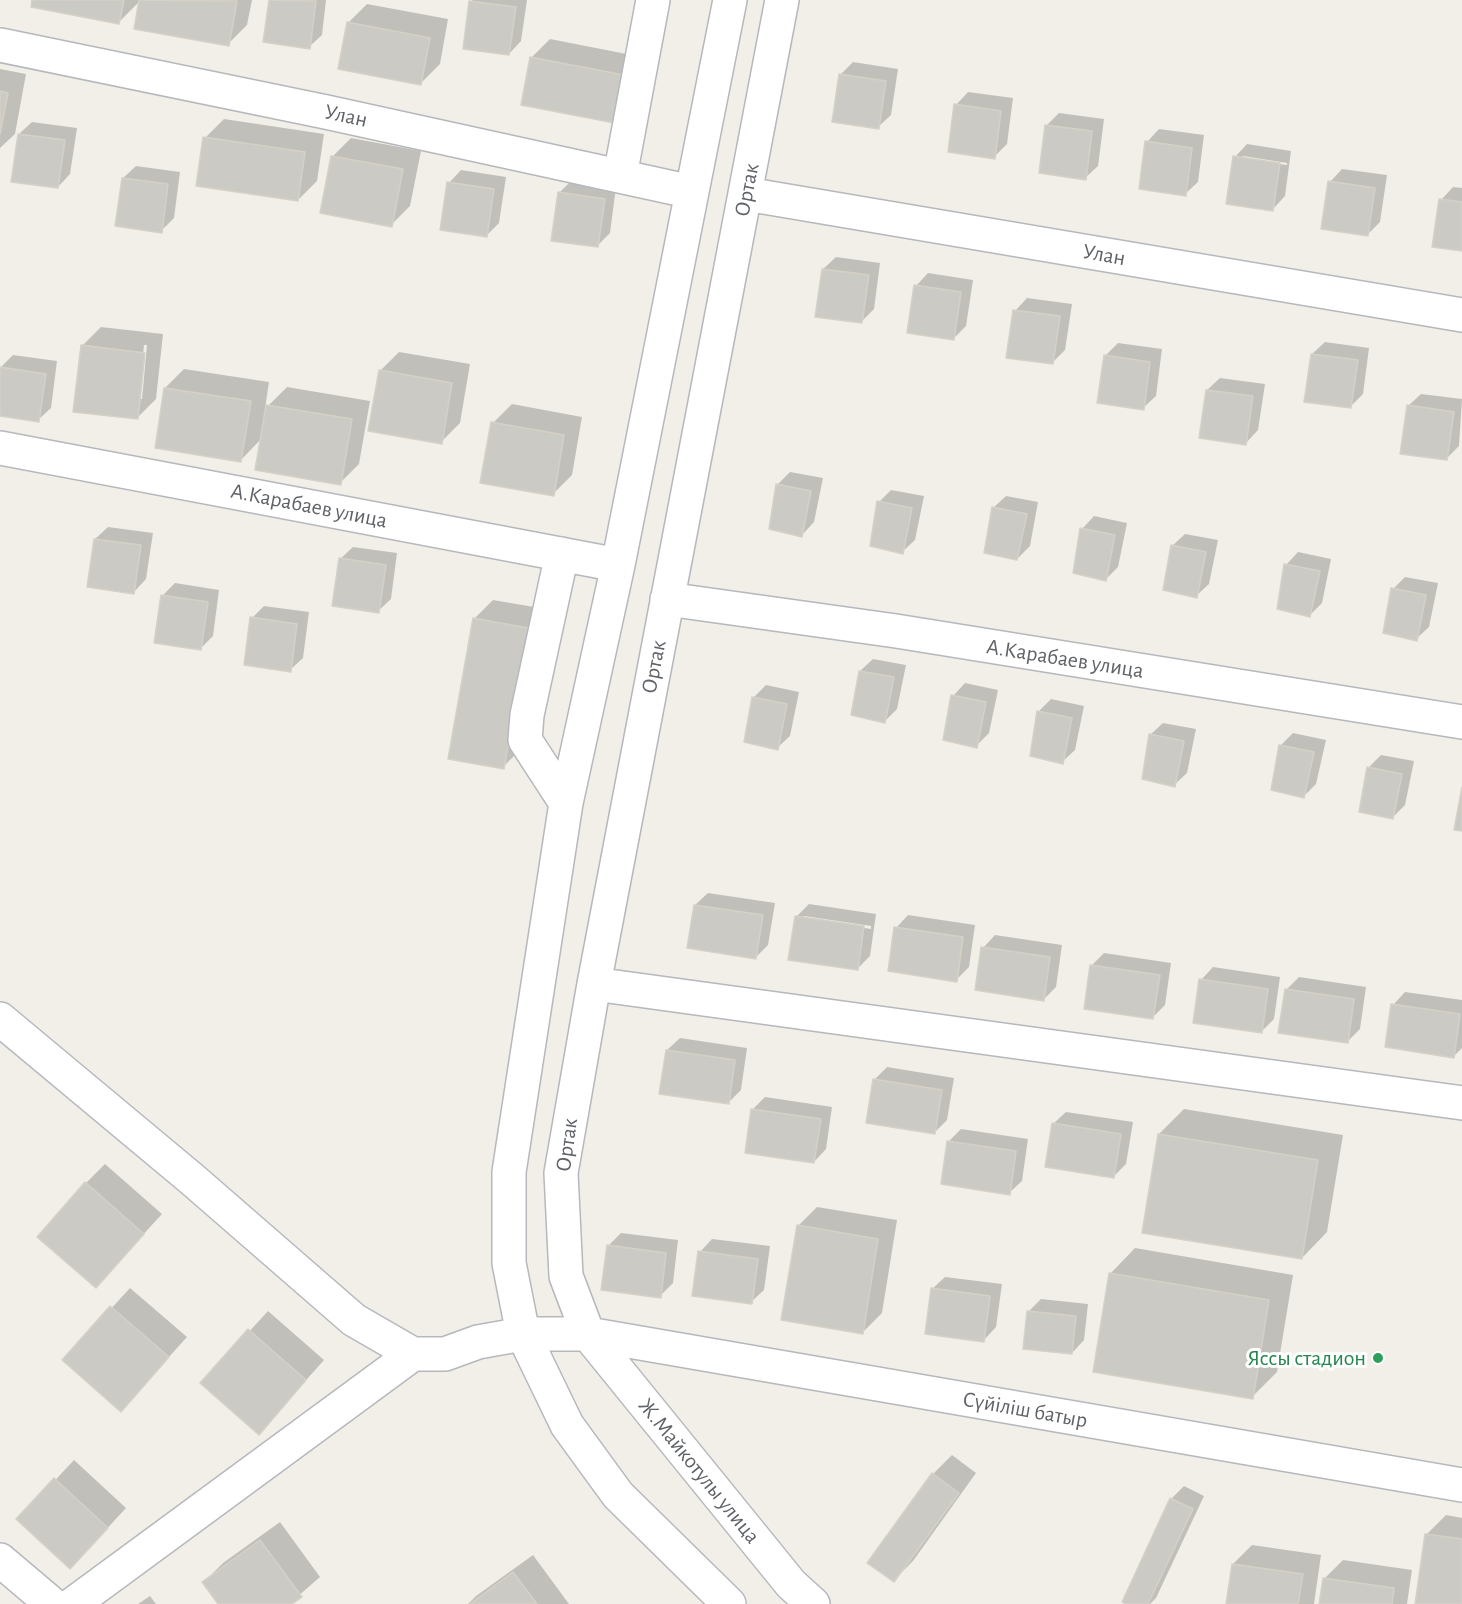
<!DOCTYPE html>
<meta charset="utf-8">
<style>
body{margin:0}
canvas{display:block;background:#f1efe8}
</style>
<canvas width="1462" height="1604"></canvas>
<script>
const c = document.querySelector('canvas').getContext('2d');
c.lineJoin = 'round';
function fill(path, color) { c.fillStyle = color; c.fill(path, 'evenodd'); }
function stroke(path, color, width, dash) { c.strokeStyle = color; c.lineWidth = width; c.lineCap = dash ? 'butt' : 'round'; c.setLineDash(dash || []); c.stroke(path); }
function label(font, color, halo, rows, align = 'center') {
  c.font = font + ' "Alegreya Sans",sans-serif'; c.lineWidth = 6; c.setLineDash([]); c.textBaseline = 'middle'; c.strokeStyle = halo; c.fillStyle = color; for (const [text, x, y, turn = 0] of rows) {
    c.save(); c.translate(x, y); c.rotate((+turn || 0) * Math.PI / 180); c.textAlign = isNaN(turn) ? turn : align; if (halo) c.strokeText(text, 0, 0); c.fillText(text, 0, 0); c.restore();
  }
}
fill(new Path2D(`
 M34 0H252L247 25 228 44 141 0 119 22Z
 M270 0H326L322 35 309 47 264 41Z
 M472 0H527L521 41 509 54Z
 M367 4 448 19 440 64 421 83 348 23Z
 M550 39 647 58 639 103 531 58Z
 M853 62 898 69 891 115 878 127 840 75Z
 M0 69 26 74 15 134 0 148Z
 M968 92 1013 98 1007 144 994 157 956 105Z
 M1059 113 1104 119 1098 166 1085 178 1047 125Z
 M224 119 324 134 317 181 298 200 205 138Z
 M32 122 77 128 70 174 58 187 19 134Z
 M1159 129 1204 135 1198 182 1185 194 1147 142Z
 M351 138 421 151 410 206 391 225 332 157Z
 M1247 144 1291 151 1285 196 1273 209 1235 157ZM1243 156 1287 163V165L1243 159Z
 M136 166 180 172 174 218 161 231 123 178Z
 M1342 169 1387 175 1380 222 1368 234 1330 182Z
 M461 170 506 177 499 223 487 235 449 183Z
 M572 180 616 187 610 233 597 246 559 193Z
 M1453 187 1462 188V250L1441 200Z
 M836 257 880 263 874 309 861 322 823 269Z
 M928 273 973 280 966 326 954 338 916 286Z
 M1027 298 1072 304 1065 350 1052 363 1015 311Z
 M101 327 163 334 156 399 137 418 82 346ZM144 345H147L142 399H139Z
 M1325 342 1369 348 1363 394 1350 407 1312 354Z
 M1118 343 1162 349 1156 396 1143 408 1105 356Z
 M399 352 470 364 460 423 441 442 380 371Z
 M13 355 57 361 51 408 38 420 0 415V368Z
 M184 369 269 382 265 409 287 387 370 401 359 464 340 483 262 438 241 460 165 388Z
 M1220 378 1265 384 1258 430 1246 443 1207 390Z
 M1421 394 1462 399 1459 446 1446 459 1408 406Z
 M512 404 582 417 572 475 553 494 493 423Z
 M790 472 823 478 814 522 802 535 778 484Z
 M891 490 924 496 915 540 902 552 879 502Z
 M1006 496 1038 502 1030 546 1017 559 993 508Z
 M1094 516 1127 523 1118 567 1106 579 1082 529Z
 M108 527 153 533 146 579 134 592 95 539Z
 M1185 534 1218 540 1209 584 1196 596 1172 546Z
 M353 547 397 553 391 599 378 611 340 559Z
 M1298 552 1331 559 1322 603 1310 615 1286 565Z
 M1405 577 1438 583 1429 627 1416 639 1393 589Z
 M175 583 219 590 213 636 201 648 162 596Z
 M493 600 546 609 522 748 503 767 474 619Z
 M264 606 309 612 303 658 290 670 252 618Z
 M873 659 906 665 897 709 884 722 860 671Z
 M965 683 998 690 989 733 976 746 953 696Z
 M766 685 799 692 790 736 777 748 753 698Z
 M1051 699 1084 706 1075 750 1062 762 1038 712Z
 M1163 723 1196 729 1187 773 1174 785 1150 735Z
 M1293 733 1326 740 1316 784 1304 796 1280 746Z
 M1381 755 1414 761 1405 805 1392 818 1369 767Z
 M708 893 775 903 768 945 756 957 695 905Z
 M809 904 876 914 870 956 857 969 796 917ZM804 916 871 926V929L804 919Z
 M908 915 975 925 969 967 956 980 896 928Z
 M995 935 1062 945 1056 987 1044 999 983 948Z
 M1104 953 1171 963 1165 1005 1153 1017 1086 1007 1092 965Z
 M1213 967 1280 977 1274 1019 1261 1032 1201 980Z
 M1299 977 1366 987 1360 1029 1347 1042 1286 990Z
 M1405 992 1462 1000V1048L1454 1056 1393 1005Z
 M680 1038 747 1048 741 1090 728 1103 667 1050Z
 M887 1067 954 1078 947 1120 935 1132 874 1080Z
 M765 1097 832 1107 826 1149 814 1162 753 1109Z
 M1184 1109 1343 1135 1327 1232 1302 1258 1159 1134Z
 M1066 1112 1133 1122 1126 1164 1114 1176 1053 1124Z
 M961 1129 1028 1139 1022 1181 1009 1193 949 1141Z
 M105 1164 162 1214 96 1286 86 1183Z
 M817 1207 897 1220 882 1313 863 1332 798 1226Z
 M621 1233 678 1240 673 1283 660 1296 608 1246Z
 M712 1239 770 1246 764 1290 751 1302 700 1252Z
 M1135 1248 1293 1275 1277 1372 1252 1397 1110 1274Z
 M945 1277 1002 1284 996 1327 984 1340 932 1289Z
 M130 1288 187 1337 121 1410 64 1360Z
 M1041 1299 1088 1304 1084 1340 1072 1353 1028 1312Z
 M268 1311 324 1360 259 1433 202 1383Z
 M952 1455 976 1473 913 1561 894 1580 933 1474Z
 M74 1460 126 1508 89 1548 19 1519Z
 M1184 1486 1204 1496 1156 1598 1150 1604H1130L1171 1499Z
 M1446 1515 1462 1518V1604H1417L1427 1534Z
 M280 1522 320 1577 289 1604H220L204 1582 223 1563Z
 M1252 1545 1321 1555 1314 1604H1228L1233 1564Z
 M533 1555 569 1604H468L476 1596Z
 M1343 1560 1412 1570 1407 1604H1321L1324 1579Z
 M150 1596 156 1604H138Z`), '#0003');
const building = new Path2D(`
 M32 0H124L119 24 31 7Z
 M139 0 237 1 229 46 134 29Z
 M269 0 316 1 310 49 263 42Z
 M469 1 516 7 509 55 463 49Z
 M347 22 430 38 421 85 338 69Z
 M530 57 629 76 620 124 521 105Z
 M839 74 886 81 879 129 832 122Z
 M0 91 8 93 0 134Z
 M954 104 1001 111 995 159 948 152Z
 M1045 125 1092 131 1086 180 1039 173Z
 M18 134 65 140 58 188 11 182Z
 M203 137 305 152 298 201 196 186Z
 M1145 141 1192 148 1186 196 1139 189Z
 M331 156 403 169 392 227 320 213Z
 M1233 156 1280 163 1273 211 1226 204Z
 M122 178 168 184 162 233 115 226Z
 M1328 181 1375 188 1368 236 1321 229Z
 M447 182 494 189 487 237 440 230Z
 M558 192 605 199 598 247 551 241Z
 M1439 199 1462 202V251L1432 247Z
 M822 269 869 275 862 323 815 317Z
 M914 285 961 292 954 340 907 333Z
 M1013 310 1060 316 1053 364 1006 358Z
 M81 345 145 353 138 419 73 412Z
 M1311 354 1358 360 1351 408 1304 402Z
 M1104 355 1150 362 1144 410 1097 403Z
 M0 367 46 374 39 422 0 416Z
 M379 370 452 383 442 444 368 431Z
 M164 388 251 401 241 462 155 448Z
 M1206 390 1253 396 1246 445 1199 438Z
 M266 405 352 419 341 485 255 470Z
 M1407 405 1454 412 1447 460 1400 454Z
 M491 422 564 435 554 496 480 483Z
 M776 484 811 491 802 537 769 529Z
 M877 501 912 508 903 554 870 546Z
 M992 507 1027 514 1017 560 984 553Z
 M1080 528 1115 535 1106 581 1073 573Z
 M94 539 141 545 134 594 87 587Z
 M1171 545 1206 552 1197 598 1163 590Z
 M339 558 386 565 379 613 332 606Z
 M1284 564 1320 571 1310 617 1277 609Z
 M1391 588 1426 595 1417 641 1383 633Z
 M161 595 208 602 201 650 154 643Z
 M250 617 297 624 291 672 244 665Z
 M473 618 528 628 504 769 448 759Z
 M859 671 894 677 885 723 851 715Z
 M951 695 986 702 977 748 943 740Z
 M752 697 787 704 778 750 744 742Z
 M1037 711 1072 718 1063 764 1030 756Z
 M1149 734 1184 741 1175 787 1142 779Z
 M1279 745 1314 752 1304 798 1271 790Z
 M1367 767 1402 774 1393 819 1359 812Z
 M1462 787V831L1454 830Z
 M694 905 763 915 756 959 687 948Z
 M795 916 864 926 858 970 788 960Z
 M894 927 963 937 957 982 888 971Z
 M981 947 1050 957 1044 1001 975 990Z
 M1090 965 1160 975 1153 1019 1084 1009Z
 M1199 979 1268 989 1262 1033 1193 1023Z
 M1285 989 1354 999 1348 1043 1278 1033Z
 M1391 1004 1460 1014 1454 1058 1385 1047Z
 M666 1050 735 1060 729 1104 659 1094Z
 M873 1079 942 1090 935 1134 866 1123Z
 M751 1109 821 1119 814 1163 745 1153Z
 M1052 1123 1121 1134 1114 1178 1045 1167Z
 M1158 1134 1318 1160 1302 1259 1142 1233Z
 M947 1141 1016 1151 1010 1195 941 1184Z
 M85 1182 144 1234 96 1288 37 1237Z
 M797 1225 878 1239 863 1334 781 1320Z
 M607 1245 666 1253 661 1298 601 1290Z
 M698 1251 758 1259 752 1304 692 1296Z
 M1109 1273 1269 1300 1253 1399 1093 1372Z
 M931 1288 990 1296 984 1342 925 1334Z
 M110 1306 169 1357 121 1412 62 1360Z
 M1027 1311 1076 1316 1072 1354 1023 1349Z
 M248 1329 306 1380 259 1435 200 1383Z
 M932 1473 959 1493 894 1582 867 1563Z
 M54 1478 108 1528 70 1569 16 1519Z
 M1170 1498 1193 1509 1148 1604H1126L1122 1602Z
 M1425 1534 1462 1539V1604H1415Z
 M260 1540 302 1597 292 1604H218L202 1582Z
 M1232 1564 1303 1574 1298 1604H1226Z
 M513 1572 537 1604H470Z
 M1323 1578 1394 1588 1392 1604H1319Z`);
fill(building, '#cccac5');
stroke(building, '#d6d1c6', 1.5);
const minor = new Path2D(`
 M782 0 594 984 561 1173 566 1276 588 1334 791 1584 813 1604
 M0 45 326 112 692 192
 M620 176 653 0
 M746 194 1462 315
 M0 448 618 565
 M562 554 527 715 525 740 566 803
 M667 599 896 631 1462 722
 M594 984 1462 1103
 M0 1019 193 1180 354 1320 413 1354H445L478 1342 523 1334H588L1462 1485
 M0 1560 52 1604
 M73 1604 413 1354
 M729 1604 618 1495 567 1425 523 1334 509 1263V1172L566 803 618 565 730 0`);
stroke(minor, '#b5b8bc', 36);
stroke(minor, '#fff', 33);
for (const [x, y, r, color] of [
 [1378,1358,6,"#2e9e5b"]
]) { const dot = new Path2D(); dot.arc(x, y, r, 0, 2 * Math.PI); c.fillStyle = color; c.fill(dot); stroke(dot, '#fff', 2); }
label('22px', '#5f6368', '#fff', [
 ["Улан",346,116,12],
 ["Ортак",747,190,-79],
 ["Улан",1104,255,10],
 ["А.Карабаев улица",309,506,11],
 ["А.Карабаев улица",1065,659,9],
 ["Ортак",654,667,-79],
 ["Ортак",567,1145,-82],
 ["Сүйіліш батыр",1025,1410,10],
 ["Ж.Майкотулы улица",699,1471,51]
]);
label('22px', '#27864d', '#fff', [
 ["Яссы стадион",1366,1358]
], 'right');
</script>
